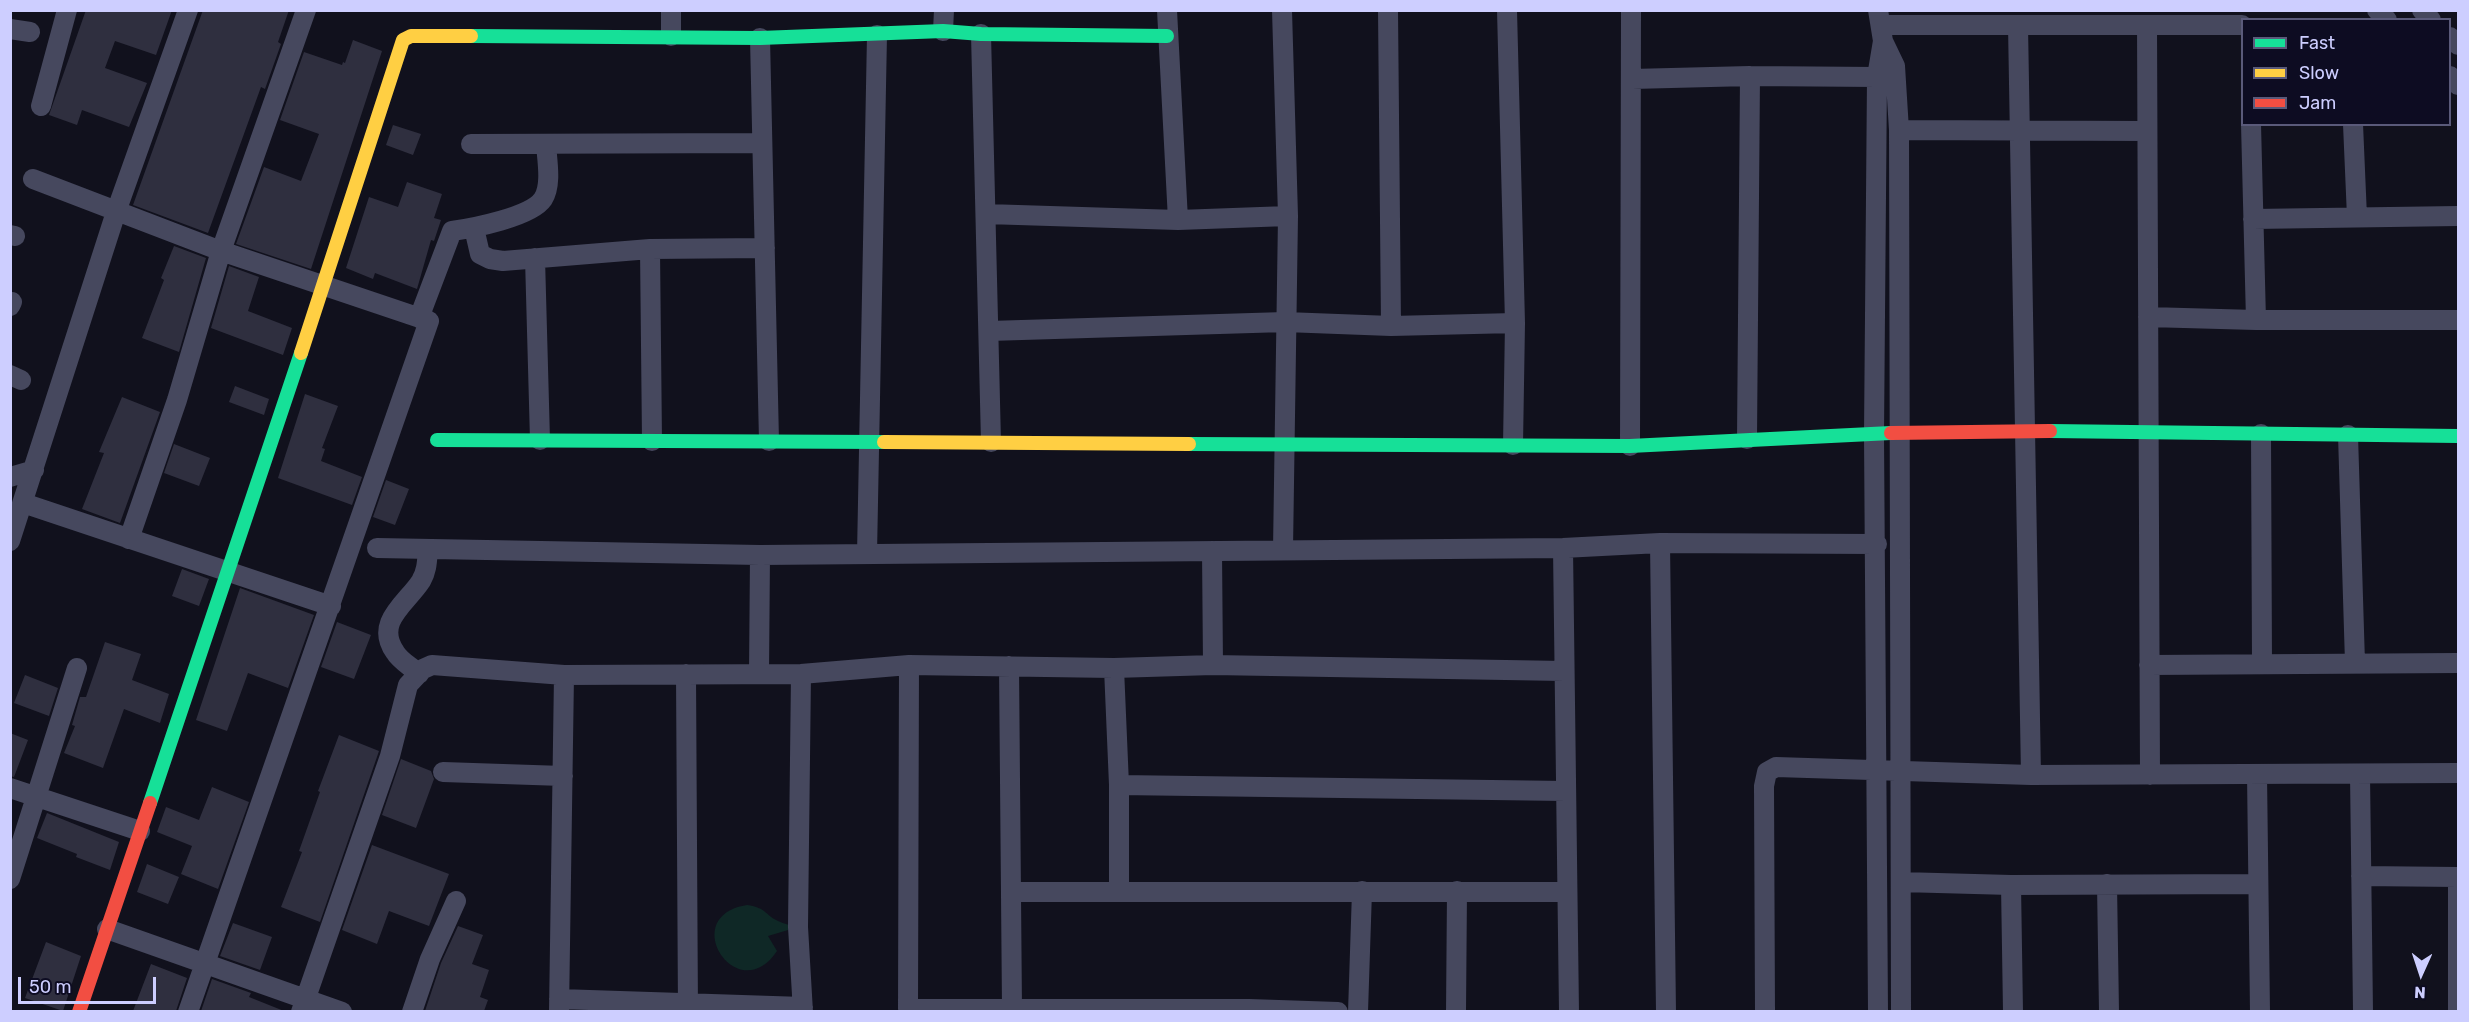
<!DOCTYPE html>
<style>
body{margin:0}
#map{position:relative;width:2469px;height:1022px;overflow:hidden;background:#11111d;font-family:Rubik,sans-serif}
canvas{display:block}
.frame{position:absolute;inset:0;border:12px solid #cdceff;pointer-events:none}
.legend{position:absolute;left:2241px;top:18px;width:210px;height:108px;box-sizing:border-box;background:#0d0c22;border:2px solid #5a5a7a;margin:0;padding:8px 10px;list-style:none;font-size:18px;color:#cdceff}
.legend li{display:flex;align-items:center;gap:12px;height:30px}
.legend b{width:30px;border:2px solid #5a5a7a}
.north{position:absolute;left:2391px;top:944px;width:60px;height:60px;-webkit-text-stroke:4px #0d0c22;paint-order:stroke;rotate:183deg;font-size:16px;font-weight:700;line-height:24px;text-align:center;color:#cdceff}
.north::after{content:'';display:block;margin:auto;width:21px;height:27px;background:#cdceff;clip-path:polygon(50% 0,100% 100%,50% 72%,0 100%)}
.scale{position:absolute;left:18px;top:977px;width:138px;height:27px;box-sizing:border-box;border:3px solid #cdceff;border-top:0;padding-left:8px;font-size:18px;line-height:21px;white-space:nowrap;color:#cdceff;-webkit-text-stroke:4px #0d0c22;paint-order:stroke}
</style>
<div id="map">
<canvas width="2469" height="1022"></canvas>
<div class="frame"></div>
<ul class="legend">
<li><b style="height:8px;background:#16e098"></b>Fast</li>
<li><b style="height:8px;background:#ffcf43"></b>Slow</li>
<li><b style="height:8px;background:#f24e42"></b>Jam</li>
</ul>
<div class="north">N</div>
<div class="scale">50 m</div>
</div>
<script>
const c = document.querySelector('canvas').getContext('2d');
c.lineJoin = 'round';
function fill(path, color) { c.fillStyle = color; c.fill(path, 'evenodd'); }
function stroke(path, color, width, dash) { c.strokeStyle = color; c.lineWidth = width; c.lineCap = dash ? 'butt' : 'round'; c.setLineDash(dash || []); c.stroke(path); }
fill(new Path2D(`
 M747 905C767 908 765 915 778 921 784 924 791 925 798 927L768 936 777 951C738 1010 676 916 747 905Z`), '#0f2826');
fill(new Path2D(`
 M86 10H172L156 55 115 41 105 68 147 83 129 127 82 110 77 125 49 115Z
 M203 10H289L278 42 281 44 265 89 261 87 208 233 133 205Z
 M353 40 382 51 311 269 236 244 264 167 301 181 319 134 280 120 304 52 342 65 343 62 345 63Z
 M393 125 421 134 413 155 386 145Z
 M407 182 442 194 434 218 441 220 434 241 431 240 417 289 375 273 373 279 346 268 369 197 398 207Z
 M174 246 206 258 179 352 142 338 164 280 161 278Z
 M229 266 259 277 248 311 292 328 283 355 211 328Z
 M235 386 269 399 264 415 229 402Z
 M305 394 338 406 322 448 325 449 321 461 362 477 352 505 278 478Z
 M122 397 160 412 120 523 82 509 104 453 99 452Z
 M174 444 210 458 199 486 164 473Z
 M386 480 409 489 395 525 373 517Z
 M182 569 209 579 199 606 172 596Z
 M240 588 314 615 288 688 248 673 227 731 196 720Z
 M337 622 371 635 354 679 321 667Z
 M105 642 141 654 132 680 169 694 160 723 124 709 103 768 64 753 75 726 72 725 80 697H86Z
 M25 675 58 688 49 716 14 703Z
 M10 733 28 740 14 777 10 776Z
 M339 735 379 751 320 922 281 907 302 852 299 851 320 792 318 791Z
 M401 759 431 771 434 779 416 828 382 815Z
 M212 787 249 802 218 889 181 874 192 846 157 832 166 807 199 820Z
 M47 813 119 842 110 870 76 857 77 854 37 838Z
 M372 845 449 874 429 926 389 911 377 944 342 930Z
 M147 864 179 877 168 904 137 892Z
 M233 923 272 937 260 970 220 956Z
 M458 926 483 935 472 964 489 970 480 997 488 1000 484 1011H425L441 963Z
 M46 942 81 956 63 1011 25 998Z
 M151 964 187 978 176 1011H133Z
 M212 979 251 993 249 997 284 1011H201Z`), '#2f2f3f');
stroke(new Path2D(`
 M671 10V36
 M1167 10 1178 220
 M1282 10 1288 216 1283 550
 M1388 10 1391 326
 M1507 10 1515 323 1513 445
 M1878 10 1883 41 1877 77 1874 435 1878 1012
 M2377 10 2387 20
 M2422 10 2431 20
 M1881 25H2242
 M2018 25 2031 775
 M2147 25 2150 775
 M10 29 30 32
 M943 31 944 10
 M981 34 991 442
 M2450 37 2458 45
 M760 38 769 441
 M1883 41 1895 66 1899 130 1901 1012
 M2450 76 2458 85
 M1632 79 1750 76 1877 77
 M41 106 67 10
 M2251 124 2256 320
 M2353 124 2357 217
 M1899 130 2147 131
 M471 144 762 143
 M33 179 221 251 429 321 188 1012
 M986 214 1178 220 1288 216
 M2253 219 2458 216
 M474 228 480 254 490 259 503 261 650 249 765 248
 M10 235 15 236
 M650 249 652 441
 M535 258 540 440
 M10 306 12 302
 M2148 317 2256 320H2458
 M419 318 452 231C473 228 531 217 543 199 552 185 547 160 546 144
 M989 331 1285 322 1391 326 1515 323
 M10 375 21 380
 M2261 434 2262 664
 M2348 435 2355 663
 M1747 439 1750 76
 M1630 446 1631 10
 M10 477 34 470
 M23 503 331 606
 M129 539 177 400 221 251 306 10
 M10 541 116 212 188 10
 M1660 543 1666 1012
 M377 548 760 555 1563 548 1660 543 1877 544
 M1563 548 1569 1012
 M1212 551 1213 665
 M867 554 877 35
 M909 665 908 1009H1249L1338 1012
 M2149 665 2458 663
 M1009 666 1012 1009
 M1114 668 1119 785V892H1567
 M419 674C412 667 400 661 395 652 374 622 407 603 421 581 427 571 427 561 428 549
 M686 674 688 1012
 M759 674 760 555
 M801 674 798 927 803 1012
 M443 772 563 776
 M2257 774 2260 1012
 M2360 774 2363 1012
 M1119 785 1566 791
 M10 788 140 831
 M2361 876 2458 877
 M2458 877V1012
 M10 879 77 668
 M1901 882 2011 885 2258 884
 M2107 884 2109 1012
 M2011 885 2013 1012
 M1011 892H1119
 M107 929 342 1012
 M559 999 803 1007
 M301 1012 390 756 408 685 423 669 432 665 564 675 801 674 909 665 1114 668 1213 665 1564 671
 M412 1012 430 959 456 901
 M559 1012 564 675
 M1358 1012 1362 891
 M1456 1012 1457 891
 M1765 1012 1764 786 1767 772 1776 767 2031 775 2458 773`), '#46485e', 20);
stroke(new Path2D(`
 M471 36 760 38 943 31 981 34 1167 36
 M2050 431 2458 436
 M437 440 884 442
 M1189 444 1630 446 1891 433
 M150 803 301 353`), '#16e098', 14);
stroke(new Path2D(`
 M301 353 403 40 411 36H471
 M884 442 1189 444`), '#ffcf43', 14);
stroke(new Path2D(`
 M1891 433 2050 431
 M79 1012 150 803`), '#f24e42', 14);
</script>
